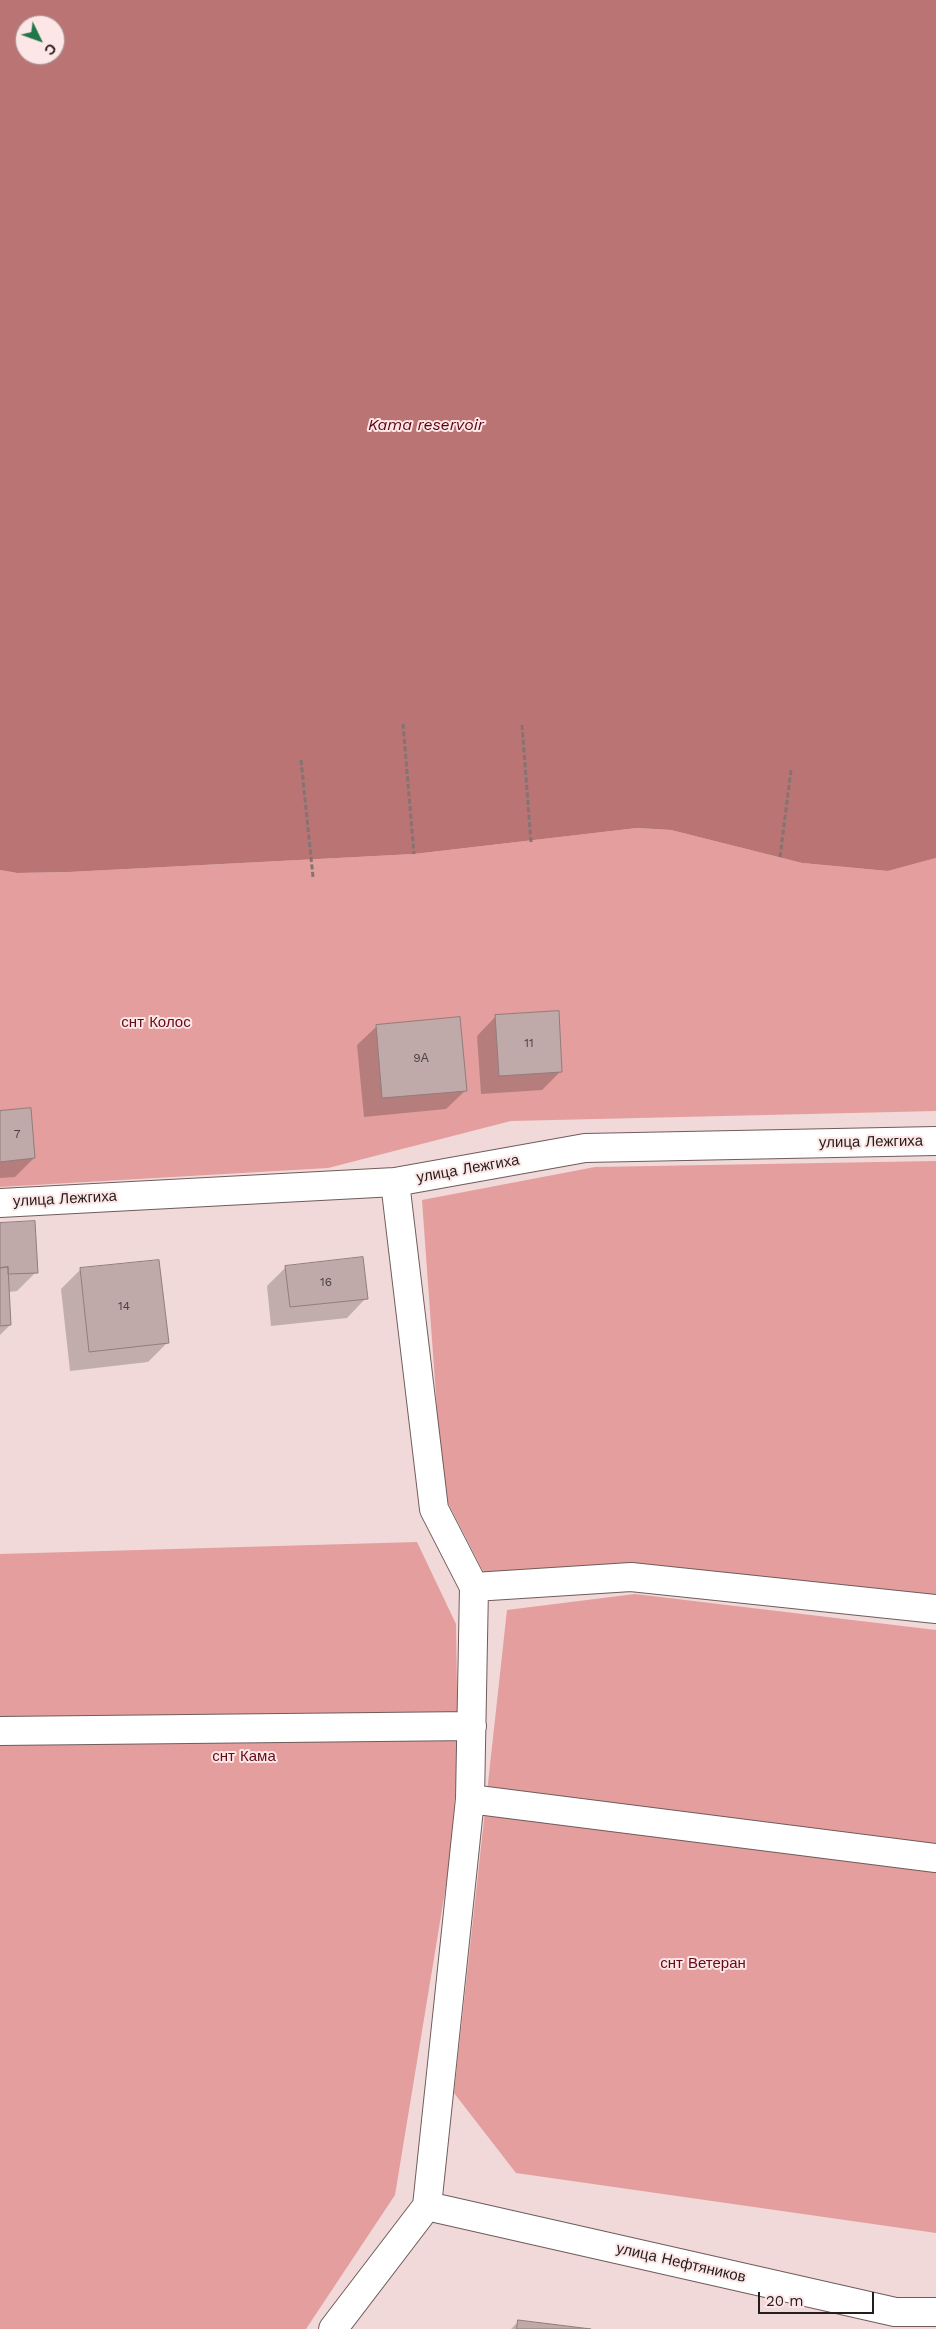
<!DOCTYPE html>
<meta charset="utf-8">
<style>
body{margin:0}
#map{position:relative;width:936px;height:2329px;overflow:hidden;background:#f0d9d8;font-family:"Work Sans",sans-serif}
canvas{display:block}
.north{position:absolute;left:15px;top:15px;width:50px;height:50px;box-sizing:border-box;background:#fde6e6;border:1px solid #a79696;border-radius:50%;rotate:132deg;font-size:14px;font-weight:700;line-height:20px;text-align:center;color:#251d1d}
.north::after{content:'';display:block;margin:auto;width:18px;height:22px;background:#22774a;clip-path:polygon(50% 0,100% 100%,50% 72%,0 100%)}
.scale{position:absolute;left:758px;top:2292px;width:116px;height:22px;box-sizing:border-box;border:2px solid #251d1d;border-top:0;padding-left:6px;font-size:15px;line-height:18px;white-space:nowrap;color:#251d1d;-webkit-text-stroke:4px #fde6e6;paint-order:stroke}
</style>
<div id="map">
<canvas width="936" height="2329"></canvas>
<div class="north">С</div>
<div class="scale">20 m</div>
</div>
<script>
const c = document.querySelector('canvas').getContext('2d');
c.lineJoin = 'round';
function fill(path, color) { c.fillStyle = color; c.fill(path, 'evenodd'); }
function stroke(path, color, width, dash) { c.strokeStyle = color; c.lineWidth = width; c.lineCap = dash ? 'butt' : 'round'; c.setLineDash(dash || []); c.stroke(path); }
function label(font, color, halo, rows, align = 'center') {
  c.font = font + ' "Work Sans",sans-serif'; c.lineWidth = 4; c.setLineDash([]); c.textBaseline = 'middle'; c.strokeStyle = halo; c.fillStyle = color; for (const [text, x, y, turn = 0] of rows) {
    c.save(); c.translate(x, y); c.rotate((+turn || 0) * Math.PI / 180); c.textAlign = isNaN(turn) ? turn : align; if (halo) c.strokeText(text, 0, 0); c.fillText(text, 0, 0); c.restore();
  }
}
fill(new Path2D(`
 M637 828 671 830 802 863 888 871 936 858V1111L511 1121 328 1168 0 1187V870L17 873 69 872 414 854Z
 M936 1161V1595L636 1563 484 1573 443 1493 422 1200 595 1167Z
 M417 1542 456 1624 458 1758 450 1861 395 2195 306 2329H0V1554Z
 M635 1594 936 1630V2233L516 2173 454 2093 507 1610Z`), '#e39e9d');
fill(new Path2D(`
 M0 0H936V858L888 871 802 863 671 830 637 828 414 854 69 872 17 873 0 870ZM25 25H55V55H25Z`), '#bb7474');
fill(new Path2D(`
 M496 1016 561 1071 542 1090 481 1094 477 1036Z
 M377 1026 466 1090 446 1109 364 1117 357 1045Z
 M0 1112 34 1158 15 1177 0 1178Z
 M0 1224 36 1272 17 1291 8 1292 10 1325 0 1335Z
 M286 1267 366 1298 347 1318 271 1326 267 1286Z
 M80 1270 167 1343 148 1362 70 1371 61 1289Z
 M519 2321 584 2329H511Z`), '#0003');
const building = new Path2D(`
 M559 1011 562 1072 499 1076 495 1015Z
 M460 1017 467 1091 382 1098 376 1025Z
 M31 1108 35 1158 0 1162V1111Z
 M35 1221 38 1273 8 1274V1267L0 1268V1223Z
 M363 1257 368 1299 290 1307 285 1266Z
 M159 1260 169 1343 89 1352 80 1268Z
 M8 1267 11 1325 0 1326V1268Z
 M518 2320 591 2329H517Z`);
fill(building, '#bfa9a9');
stroke(building, '#917d7c', 1);
const minor = new Path2D(`
 M0 1203 395 1182 585 1148 936 1141
 M474 1587 631 1577 936 1609
 M0 1731 472 1726
 M470 1799 936 1858
 M427 2206 895 2312H936
 M333 2329 427 2206 470 1799 474 1587 434 1509 395 1182`);
stroke(minor, '#6f5c5b', 30);
stroke(new Path2D(`
 M403 724 414 854
 M522 725 531 842
 M301 760 313 877
 M780 857 791 770`), '#837473', 3, [5, 2.5]);
stroke(minor, '#fff', 28);
label('12px', '#4c4040', null, [
 ["11",529,1043],
 ["9А",421,1058],
 ["7",17,1134],
 ["16",326,1282],
 ["14",124,1306]
]);
label('15px', '#640a19', '#fde6e6', [
 ["снт Колос",156,1023],
 ["снт Кама",244,1757],
 ["снт Ветеран",703,1964]
]);
label('15px', '#251d1d', '#fde6e6', [
 ["улица Лежгиха",871,1142,-1],
 ["улица Лежгиха",468,1169,-10],
 ["улица Лежгиха",65,1199,-3],
 ["улица Нефтяников",681,2263,13]
]);
label('italic 16px', '#5a0010', '#fde6e6', [
 ["Kama reservoir",426,425]
]);
</script>
